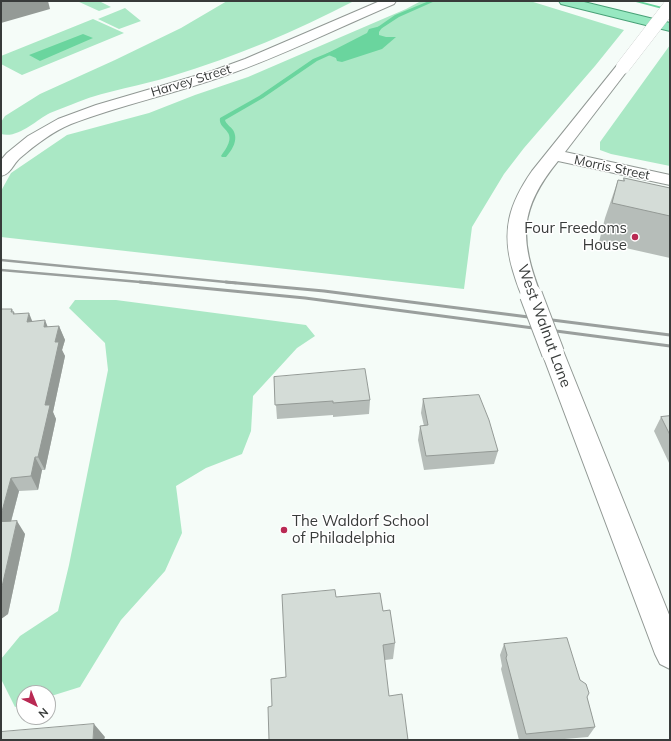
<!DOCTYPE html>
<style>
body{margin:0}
#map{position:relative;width:671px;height:741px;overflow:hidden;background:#f5fcf8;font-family:Mulish,sans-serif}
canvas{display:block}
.frame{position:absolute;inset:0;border:2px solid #383b3a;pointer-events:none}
.north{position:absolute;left:16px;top:685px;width:40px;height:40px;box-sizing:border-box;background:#fff;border:1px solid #afb1b0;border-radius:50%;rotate:137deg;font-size:11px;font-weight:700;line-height:16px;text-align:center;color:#383b3a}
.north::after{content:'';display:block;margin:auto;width:14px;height:18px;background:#b92953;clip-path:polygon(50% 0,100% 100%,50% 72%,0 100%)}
</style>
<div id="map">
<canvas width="671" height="741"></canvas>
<div class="frame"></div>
<div class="north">N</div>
</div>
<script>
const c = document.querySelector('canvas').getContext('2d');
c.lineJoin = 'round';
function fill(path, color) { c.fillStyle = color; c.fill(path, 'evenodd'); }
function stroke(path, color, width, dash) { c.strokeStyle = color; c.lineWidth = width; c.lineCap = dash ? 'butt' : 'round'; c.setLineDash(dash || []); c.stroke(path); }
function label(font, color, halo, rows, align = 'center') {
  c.font = font + ' Mulish,sans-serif'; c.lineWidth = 3; c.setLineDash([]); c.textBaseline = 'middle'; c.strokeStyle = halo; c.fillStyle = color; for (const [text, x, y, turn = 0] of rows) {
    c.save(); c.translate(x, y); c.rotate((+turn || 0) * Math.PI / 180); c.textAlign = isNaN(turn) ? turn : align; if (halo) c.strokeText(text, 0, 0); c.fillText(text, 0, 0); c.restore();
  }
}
fill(new Path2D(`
 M77 1H99L111 7 99 11Z
 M227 1H354C296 31 235 57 172 76 141 86 108 90 78 102 69 106 59 109 50 113 36 120 18 139 1 134V122L5 116 40 94 115 60 181 28Z
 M421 1H530L624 30 595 66 524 148 504 174 472 227 464 289 1 237V191L11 173 67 135 149 113 195 95 248 77 406 9Z
 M125 8 141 21 119 29 98 19Z
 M93 19 124 33 22 75 1 64V56Z
 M670 45V166L611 154 600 150V142Z
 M75 300H116L306 325 315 336 297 348 253 396 251 431 242 454 206 468 176 486 182 533 165 571 121 620 80 687 48 697V693H24V704L15 707 2 681 1 659 20 636 58 611 69 565 108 370 105 343 69 308Z`), '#aae8c5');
fill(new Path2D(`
 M381 26H383L379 32V35L386 37H396L382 49 342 62 337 61 336 58 326 54 363 35 367 33 369 29Z
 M83 34 93 38 40 61 29 55Z`), '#6ad59e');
fill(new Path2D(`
 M429 1H435L399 17 376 32 372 31 395 15Z
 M632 1H639L670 9V11Z
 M335 50 339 51 317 61 263 98 225 120C226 124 230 126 233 130 239 140 232 150 226 157H222L221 156C242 129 218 132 220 118L259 96 313 59Z`), '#6ad59e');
const minor = new Path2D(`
 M380 1H396L394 4C338 28 282 56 224 76 173 94 121 105 71 124 52 132 35 145 20 158 13 164 11 174 1 176V160L7 153 28 136 58 119 96 105 212 71 245 59Z
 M623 63 628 64 630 67 565 152 670 175V185L558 161C519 209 519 238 541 295L538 300 531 302 524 300C519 291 516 281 513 271 501 231 509 204 532 171L618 64Z
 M553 345 561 347 564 353 670 617V669L660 664 655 654 542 353 545 347Z`);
const major = new Path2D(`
 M559 1H580L670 23V31L561 4Z`);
stroke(minor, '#919894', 2);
stroke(major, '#48a177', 2);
fill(minor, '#fff');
fill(major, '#97e8c1');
stroke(new Path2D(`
 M1 260 236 283
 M1 270 152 283`), '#9a9f9d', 2.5);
stroke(new Path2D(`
 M140 282 305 298 670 346
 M226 282 324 291 670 335`), '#9a9f9d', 3);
const minorBridgeFar1 = new Path2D(`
 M623 67 670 6`);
const minorBridge = new Path2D(`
 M531 295 553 353`);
stroke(minorBridgeFar1, '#919894', 14, []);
stroke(minorBridge, '#919894', 24, []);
stroke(minorBridgeFar1, '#fff', 14);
stroke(minorBridge, '#fff', 22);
fill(new Path2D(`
 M624 178 670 188V258L599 242 605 218 618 180 623 181Z
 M1 309H12L15 314 32 321 48 327 59 326 65 340 62 350 65 356 53 412 56 419 45 470H42L38 490 19 491 11 522 25 534 8 614 1 619Z
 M274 377 370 400 369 414 333 417V415L277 419Z
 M423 399 498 451 494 464 424 470 418 440 420 426H424L421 413Z
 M670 416V465L654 431 661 417Z
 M336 597 383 611 395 643 393 659 385 660 272 706 286 677Z
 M504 644 580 680 587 697 595 727 588 737 553 740H519L501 669 502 666 500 655Z`), '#b6bdb9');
fill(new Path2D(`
 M1 1H48L50 9 1 23Z
 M29 313 35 328 27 322Z
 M45 320 51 335 44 327Z
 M59 326 65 340 62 350 65 356 53 412 56 419 45 470 38 457 45 405 55 342Z
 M35 457 42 470 38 490 31 476Z
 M11 478 19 491 7 536 1 526V515Z
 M17 521 25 534 8 614 1 619V591Z
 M94 724 105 737 104 740H93Z`), '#949a96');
const building = new Path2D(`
 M624 178 670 188V216L612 203 618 180 624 181Z
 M1 309H12L11 312H14L13 314 29 313 27 322 45 320 44 327 59 326 55 342H59L45 405H50L38 457H35L31 476 11 478 1 515Z
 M365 369 370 400 333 403V401L275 405 274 377Z
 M479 395 489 420 498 451 426 456 420 426 428 425 423 399Z
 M670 416V435L661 417Z
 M17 521 1 591V522Z
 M335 590 336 597 380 593 383 611 390 610 395 643 383 645 389 696 402 694 408 740H269L268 707 272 706 271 679 286 677 282 595Z
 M567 638 580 680 586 684 589 693 587 697 595 727 526 734 506 658 507 655 504 644Z
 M94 724 93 740H1V732Z`);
fill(building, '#d4dcd7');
stroke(building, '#949a96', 1);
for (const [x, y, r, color] of [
 [635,237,4,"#b92953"],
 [284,530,4,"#b92953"]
]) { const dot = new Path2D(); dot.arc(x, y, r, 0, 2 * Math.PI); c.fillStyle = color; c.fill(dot); stroke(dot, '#fff', 1.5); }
label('13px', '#383b3a', '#fff', [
 ["Harvey Street",191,81,-17],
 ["Morris Street",612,168,12]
]);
label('15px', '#383b3a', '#fff', [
 ["Four Freedoms",627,228],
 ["House",627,245],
 ["The Waldorf School",292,521,"left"],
 ["of Philadelphia",292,538,"left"]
], 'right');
label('15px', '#383b3a', '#fff', [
 ["West Walnut Lane",544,326,70]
]);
</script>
